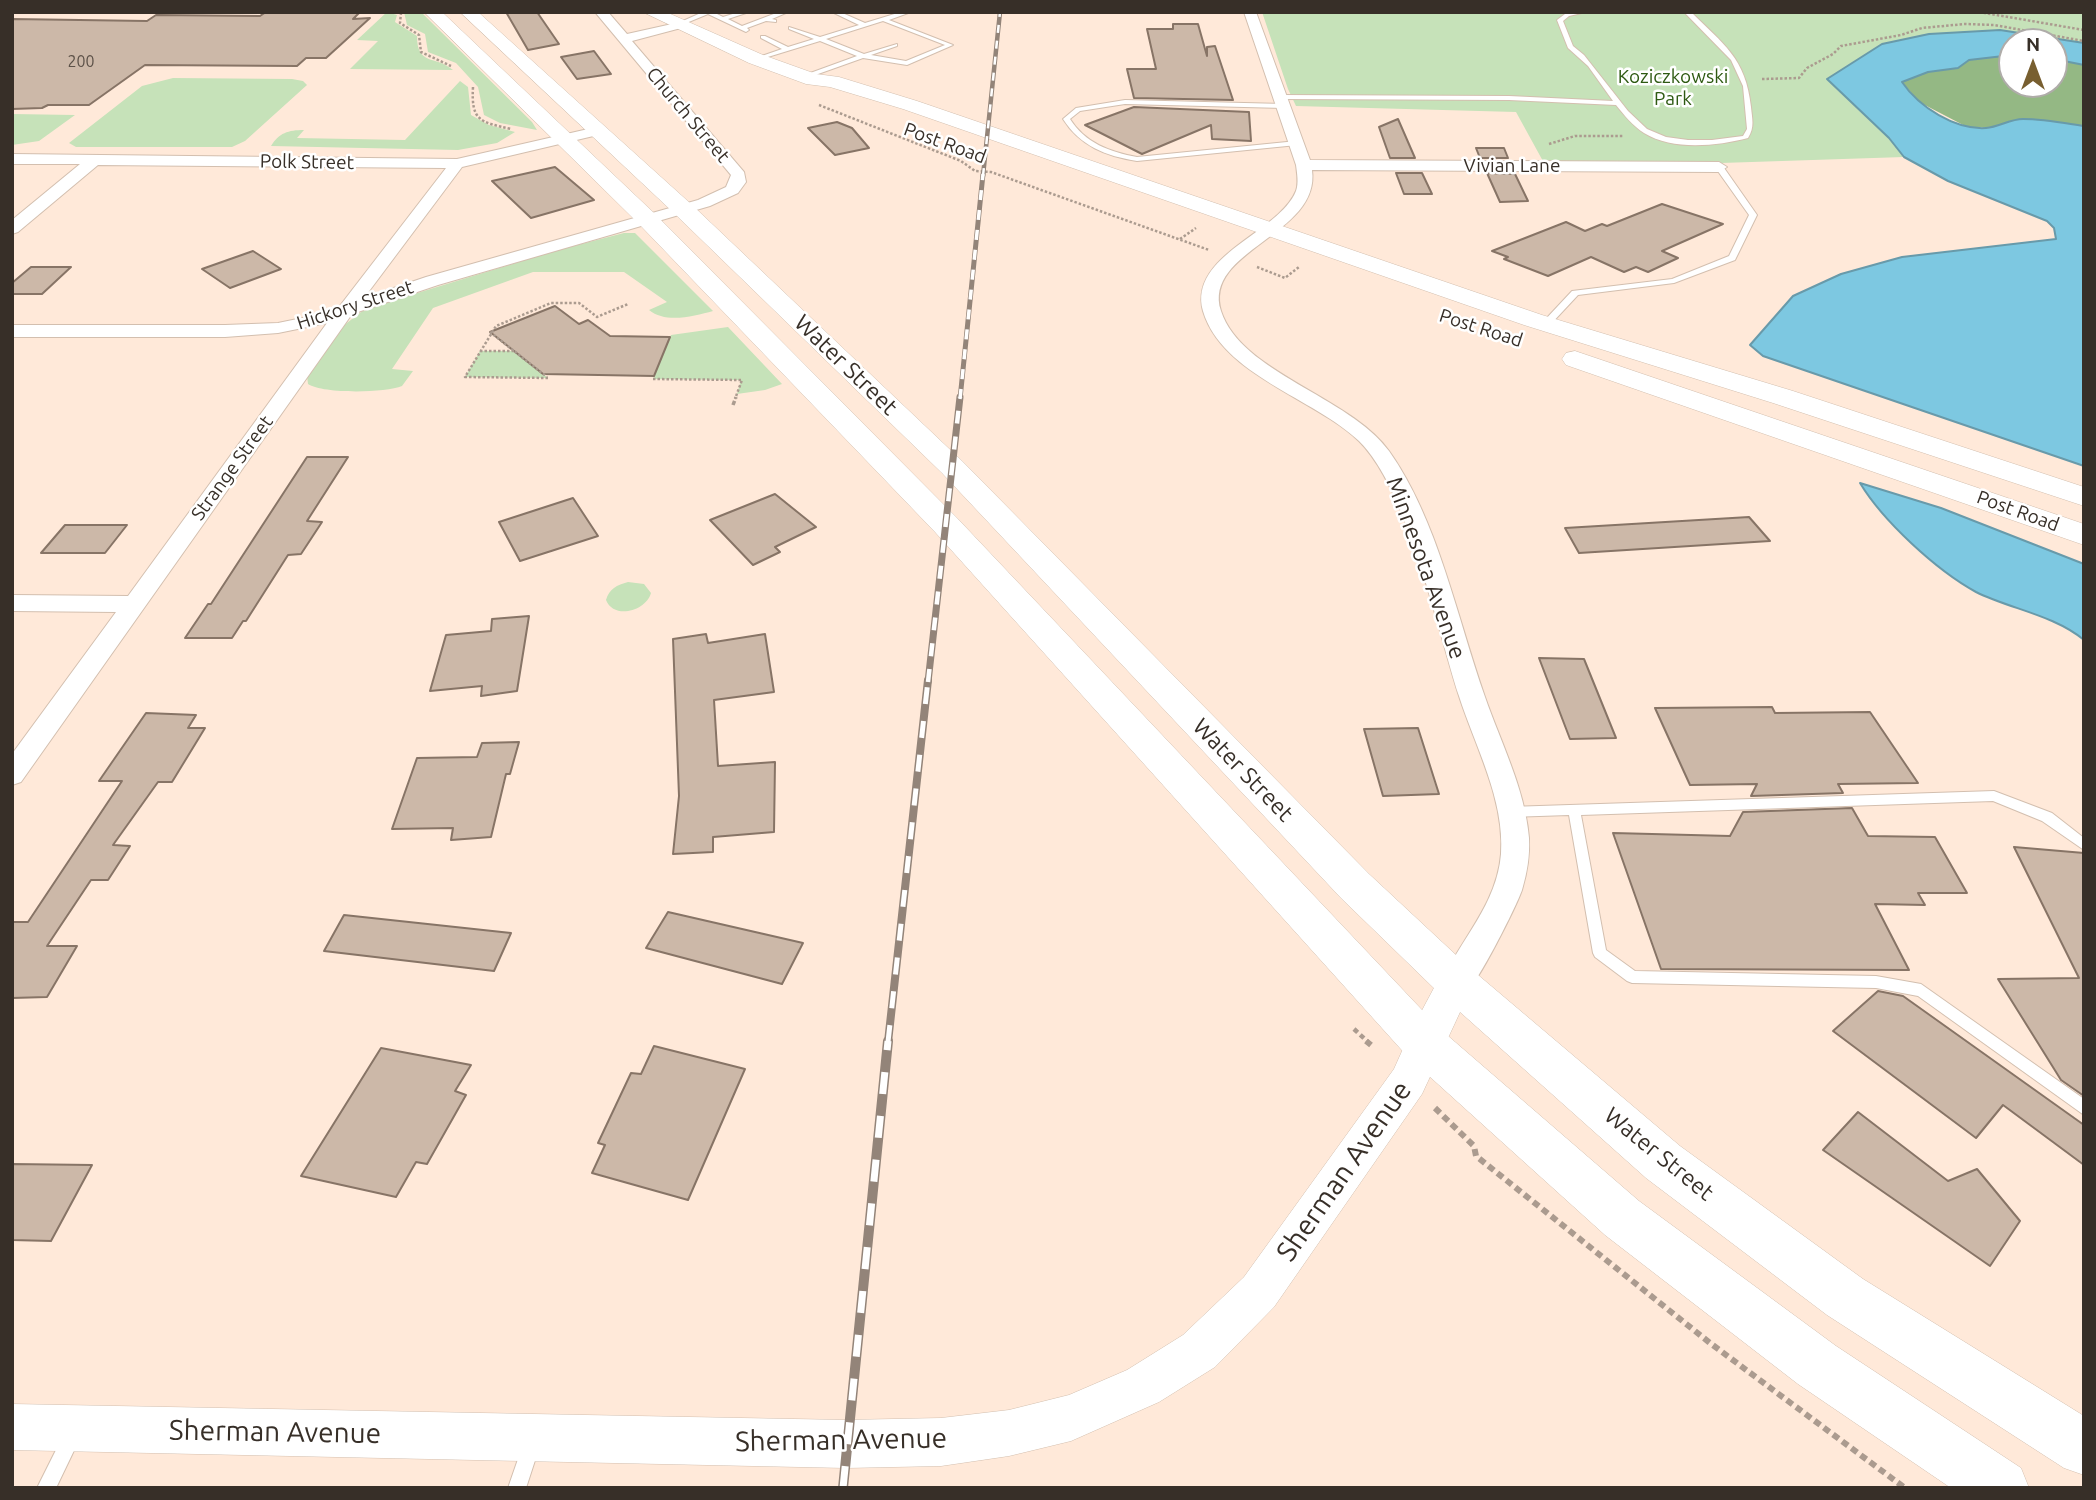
<!DOCTYPE html>
<style>
body{margin:0}
#map{position:relative;width:2096px;height:1500px;overflow:hidden;background:#ffe9d9;font-family:Ubuntu,sans-serif}
canvas{display:block}
.frame{position:absolute;inset:0;border:14px solid #372f28;pointer-events:none}
.north{position:absolute;left:1998px;top:28px;width:70px;height:70px;box-sizing:border-box;background:#fff;border:2px solid #afaca9;border-radius:50%;rotate:0deg;font-size:19px;font-weight:700;line-height:28px;text-align:center;color:#372f28}
.north::after{content:'';display:block;margin:auto;width:24px;height:32px;background:#785f30;clip-path:polygon(50% 0,100% 100%,50% 72%,0 100%)}
</style>
<div id="map">
<canvas width="2096" height="1500"></canvas>
<div class="frame"></div>
<div class="north">N</div>
</div>
<script>
const c = document.querySelector('canvas').getContext('2d');
c.lineJoin = 'round';
function fill(path, color) { c.fillStyle = color; c.fill(path, 'evenodd'); }
function stroke(path, color, width, dash) { c.strokeStyle = color; c.lineWidth = width; c.lineCap = dash ? 'butt' : 'round'; c.setLineDash(dash || []); c.stroke(path); }
function label(font, color, halo, rows, align = 'center') {
  c.font = font + ' Ubuntu,sans-serif'; c.lineWidth = 5; c.setLineDash([]); c.textBaseline = 'middle'; c.strokeStyle = halo; c.fillStyle = color; for (const [text, x, y, turn = 0] of rows) {
    c.save(); c.translate(x, y); c.rotate((+turn || 0) * Math.PI / 180); c.textAlign = isNaN(turn) ? turn : align; if (halo) c.strokeText(text, 0, 0); c.fillText(text, 0, 0); c.restore();
  }
}
fill(new Path2D(`
 M387 12 397 15 395 22 417 36C417 66 435 55 453 70L350 69 378 41 357 40Z
 M404 12H421L532 122 537 130 500 123 484 115 478 87 456 63 428 52 425 34 407 25Z
 M1262 12H2084V43L2000 30 1828 79 1889 138 1904 157 1721 163H1544L1516 112 1296 106 1288 89Z
 M173 78 292 79 303 81 307 85 245 141 232 147H76L69 143 142 86Z
 M460 81 468 87 471 115 489 125 515 132 497 143 458 150 271 146C279 133 288 130 304 130L297 138 405 140Z
 M12 114 75 115 39 141 12 145Z
 M624 233H635L713 311C694 316 666 324 649 310L667 302 624 272H533L433 308 392 369 413 371 402 386C385 393 323 394 308 384L307 376 343 326 365 309 558 250Z
 M728 327 782 384 765 390 737 394 741 380 653 379 671 335Z
 M480 351H514L548 378 465 377Z
 M628 582 644 584 651 593C646 611 614 620 606 600 609 589 617 585 628 582Z`), '#c6e2b9');
fill(new Path2D(`
 M2003 54 2012 55V84H2054V59L2084 65V126L2022 119 1990 128 1967 127 1919 102 1902 82 1928 72 1958 68 1969 60Z`), '#94b884');
const water = new Path2D(`
 M2000 30 2084 43V65L2054 59V42H2012V55L1969 60 1958 68 1928 72 1902 82C1919 107 1955 130 1986 128 1999 127 2010 119 2023 119 2044 119 2064 123 2084 126V466L1763 356 1750 345 1793 296 1841 274 1902 257 2056 239 2054 228 2047 221 1948 181 1904 157 1889 138 1827 79 1882 44 1929 34Z
 M1860 483 1941 508 2084 564V640C2054 615 2010 609 1976 592 1936 570 1883 521 1860 483Z`);
fill(water, '#7dc8e1');
stroke(water, '#689aaa', 2);
const building = new Path2D(`
 M266 12H360L353 19 370 18 326 58H306L297 66 145 65 89 105H48L42 108 12 109V19L147 21 156 15 260 16Z
 M506 12H537L559 44 528 50Z
 M1173 24H1198L1207 56V47L1215 46 1233 100 1134 98 1127 69H1156L1147 29H1173Z
 M594 51 611 74 577 79 561 57Z
 M1134 107 1249 112 1251 141 1212 139 1211 125 1142 154 1085 125Z
 M1398 119 1415 158H1390L1379 127Z
 M837 122 852 128 869 148 835 155 808 128Z
 M1476 148H1504L1508 158H1480Z
 M555 167 594 200 531 218 492 181Z
 M1396 173H1422L1432 194H1404Z
 M1487 173 1515 174 1528 201 1500 202Z
 M1662 204 1723 224 1662 251 1678 258 1648 272 1636 267 1624 272 1591 257 1548 276 1504 259 1508 257 1492 251 1566 222 1585 231 1602 224 1607 226Z
 M253 251 281 269 230 288 202 269Z
 M31 267H71L42 294H12V283Z
 M555 306 579 324 588 320 610 336 670 337 654 376 543 374 490 332Z
 M307 457H348L307 521 322 522 301 554 288 555 246 621H243L232 638H185L208 604H211Z
 M775 494 816 527 775 547 780 552 753 565 710 520Z
 M573 498 598 536 520 561 499 522Z
 M1749 517 1770 541 1579 553 1565 528Z
 M65 525H127L105 553H41Z
 M529 616 517 691 481 696 482 686 430 691 446 635 491 631 492 619Z
 M706 634 708 643 765 634 774 692 714 700 718 766 775 762 774 832 713 837V852L673 854 679 796 673 639Z
 M1539 658 1584 659 1616 738 1570 739Z
 M1772 707 1775 713 1870 712 1918 783 1838 784 1843 793 1751 796 1757 784 1690 785 1655 708Z
 M146 713 196 715 188 728H205L172 782H158L113 845 130 846 108 880H91L47 946H77L47 997 12 998V922H28L122 781H99Z
 M1418 728 1439 794 1383 796 1364 729Z
 M519 742 510 774H506L491 837 451 840 453 828 392 829 417 758 477 757 482 743Z
 M1852 808 1868 836 1935 837 1967 893H1918L1925 905 1875 904 1909 970 1661 969 1613 833 1730 836 1743 812Z
 M2014 847 2084 853V1096L2061 1080 1998 979 2079 978Z
 M668 912 803 943 782 984 646 948Z
 M344 915 511 933 494 971 324 951Z
 M1878 991 1903 996 2084 1125V1165L2003 1105 1976 1138 1833 1031Z
 M654 1046 745 1069 688 1200 592 1173 605 1145 598 1143 631 1073 641 1074Z
 M381 1048 471 1065 455 1091 466 1095 427 1164 416 1162 396 1197 301 1176Z
 M1858 1112 1948 1181 1977 1169 2020 1221 1990 1266 1823 1150Z
 M12 1164 92 1165 51 1241 12 1240Z`);
fill(building, '#ccb8a8');
stroke(building, '#877466', 2);
const service = new Path2D(`
 M703 12H713L723 17 739 12H749L728 19 742 26 779 12H788L772 19 776 20V22L766 21 747 28 749 30 746 32 708 14 679 26 674 25Z
 M832 12H840L865 23 901 12H911L889 20 953 45 907 65 863 58 804 79 802 76 857 56 820 41 758 60 753 59 782 49 761 38V36H765L788 47 814 39 789 29V27L820 37 859 25ZM883 21 945 45 906 61 871 55 897 46V44L864 54 826 39Z
 M1572 12H1586L1569 16 1563 21 1573 46 1584 55 1628 111 1647 129 1666 137 1688 140H1712L1743 136 1747 129 1743 86 1731 60 1684 12H1691C1723 44 1746 58 1751 107 1752 119 1755 127 1748 138 1717 146 1673 151 1644 133 1633 126 1624 115 1616 105L1509 100 1281 99 1278 97 1281 95 1509 96 1613 101 1588 66 1568 48 1557 20 1565 14Z
 M1125 100 1284 104 1287 106 1284 108 1125 104 1080 111 1070 119C1085 143 1110 152 1137 157L1297 141 1300 143 1297 145 1137 161C1106 156 1080 146 1063 119L1076 108Z
 M1716 165H1722L1757 215 1735 260 1674 283 1578 295 1549 326H1543V322L1572 291 1672 279 1729 256 1749 215 1715 167Z
 M1994 791 2052 813 2084 838V850L2042 821 1993 801 1581 815 1606 950 1635 971 1876 976 1921 984 2084 1099V1115L1918 996 1876 988 1632 983 1627 981 1595 957 1593 953 1569 815 1509 817 1504 816 1503 812 1504 808 1509 807Z
 M71 1429 77 1432 80 1438 56 1488H37L65 1432Z
 M531 1436 537 1439 540 1445 526 1488H508L525 1439Z`);
const minor = new Path2D(`
 M595 12H608L627 34 681 22V28L632 41 744 172 746 182 738 193 710 206 438 285 352 314 21 782 12 785V754L116 612 12 611V595L128 596 327 323 278 333 225 337H12V325H225L278 323 307 317 339 307 446 168 98 165 18 232 12 234V220L80 164H12V154L457 159 597 127 602 128 604 131 602 134 462 167 364 298 426 277 698 200 726 187 731 175Z
 M1244 12H1256L1310 160 1719 162 1727 167 1719 172 1312 170C1321 235 1202 250 1221 311 1241 373 1349 396 1389 451 1438 520 1457 618 1485 697 1501 743 1525 789 1529 838 1530 856 1527 873 1522 890 1516 907 1478 983 1466 992 1463 994 1459 994 1456 995L1445 992 1441 982C1461 939 1497 904 1501 854 1505 800 1475 746 1459 696 1437 628 1408 489 1359 441 1314 398 1222 375 1203 311 1188 255 1279 233 1296 191 1299 183 1297 173 1296 165Z`);
const tertiary = new Path2D(`
 M1456 966 1469 971 1474 982 1422 1094 1274 1307 1215 1367 1159 1402 1071 1441 1009 1456 941 1466 846 1468 12 1450V1404L846 1420 941 1418 1009 1410 1069 1395 1127 1370 1183 1335 1244 1277 1394 1069 1411 1031 1443 971Z`);
const secondary = new Path2D(`
 M424 12H442L655 214 957 518 1440 1029 1639 1201 1836 1346 2021 1468 2029 1488H1951L1798 1384 1605 1235 1408 1057 935 532 639 224Z
 M460 12H478L691 204 962 461 1369 874 1471 969 1680 1146 1863 1279 2084 1416V1475L2064 1468 1827 1315 1646 1178 1441 995 1341 898 942 473 675 214Z
 M643 12H666L763 55 816 74 839 77 917 101 1542 315 1793 391 2084 487V506L1773 403 1524 325 903 109 830 87 806 84 749 63Z
 M1575 351 2084 524V545L1566 365 1562 359 1566 353Z`);
stroke(service, '#d3bfaf', 2);
stroke(minor, '#d3bfaf', 2);
stroke(tertiary, '#d3bfaf', 1);
stroke(secondary, '#d3bfaf', 1);
stroke(new Path2D(`
 M396 12 401 13 400 23 419 35 421 52 451 66
 M1979 12 2084 30
 M1762 79 1799 78 1807 68 1833 54 1841 46 1901 35 1922 28 1965 24 1994 25 2084 41
 M473 87C471 121 480 122 511 129
 M819 105 961 161 975 171 991 172 1209 250
 M1549 144 1575 136H1623
 M1180 239 1196 228
 M1257 267 1285 278 1299 267
 M490 332 547 377
 M480 351H514
 M548 378 465 377 496 326 551 303H579L597 317 628 304
 M653 379 742 380 735 399`), '#ab9b8f', 2.5, [2.5, 2]);
stroke(new Path2D(`
 M733 405 736 397`), '#ab9b8f', 3.5, [4.5, 2.5]);
stroke(new Path2D(`
 M1354 1029 1368 1042`), '#ab9b8f', 4.5, [5, 3.5]);
stroke(new Path2D(`
 M1366 1041 1371 1045
 M1435 1108 1474 1146 1476 1156 1710 1343 1905 1488`), '#ab9b8f', 6, [7, 4.5]);
fill(service, '#fff');
fill(minor, '#fff');
fill(tertiary, '#fff');
fill(secondary, '#fff');
const railFar4 = new Path2D(`
 M983 176 1000 12`);
const railFar3 = new Path2D(`
 M960 399 983 174`);
const railFar2 = new Path2D(`
 M928 682 960 397`);
const railFar1 = new Path2D(`
 M888 1042 928 680`);
const rail = new Path2D(`
 M843 1488 888 1041`);
stroke(railFar4, '#938479', 4.5);
stroke(railFar3, '#938479', 5);
stroke(railFar2, '#938479', 7);
stroke(railFar1, '#938479', 8);
stroke(rail, '#938479', 10);
stroke(railFar4, '#fff', 2.5, [8]);
stroke(railFar3, '#fff', 3.5, [10]);
stroke(railFar2, '#fff', 4.5, [13]);
stroke(railFar1, '#fff', 5, [17]);
stroke(rail, '#fff', 7, [22]);
label('16px', '#5c5148', null, [
 ["200",81,62]
]);
label('19px', '#2e5a12', '#fff', [
 ["Koziczkowski",1673,77],
 ["Park",1673,99]
]);
label('19px', '#372f28', '#fff', [
 ["Church Street",688,115,50],
 ["Post Road",945,143,20],
 ["Polk Street",307,162,1],
 ["Vivian Lane",1512,166],
 ["Hickory Street",355,305,-18],
 ["Post Road",1481,328,18],
 ["Strange Street",232,468,-54],
 ["Post Road",2018,511,20]
]);
label('23px', '#372f28', '#fff', [
 ["Water Street",846,365,44],
 ["Minnesota Avenue",1426,568,70],
 ["Water Street",1243,770,46],
 ["Water Street",1659,1154,39]
]);
label('28px', '#372f28', '#fff', [
 ["Sherman Avenue",1344,1171,-55],
 ["Sherman Avenue",275,1432,1],
 ["Sherman Avenue",841,1440,-1]
]);
</script>
